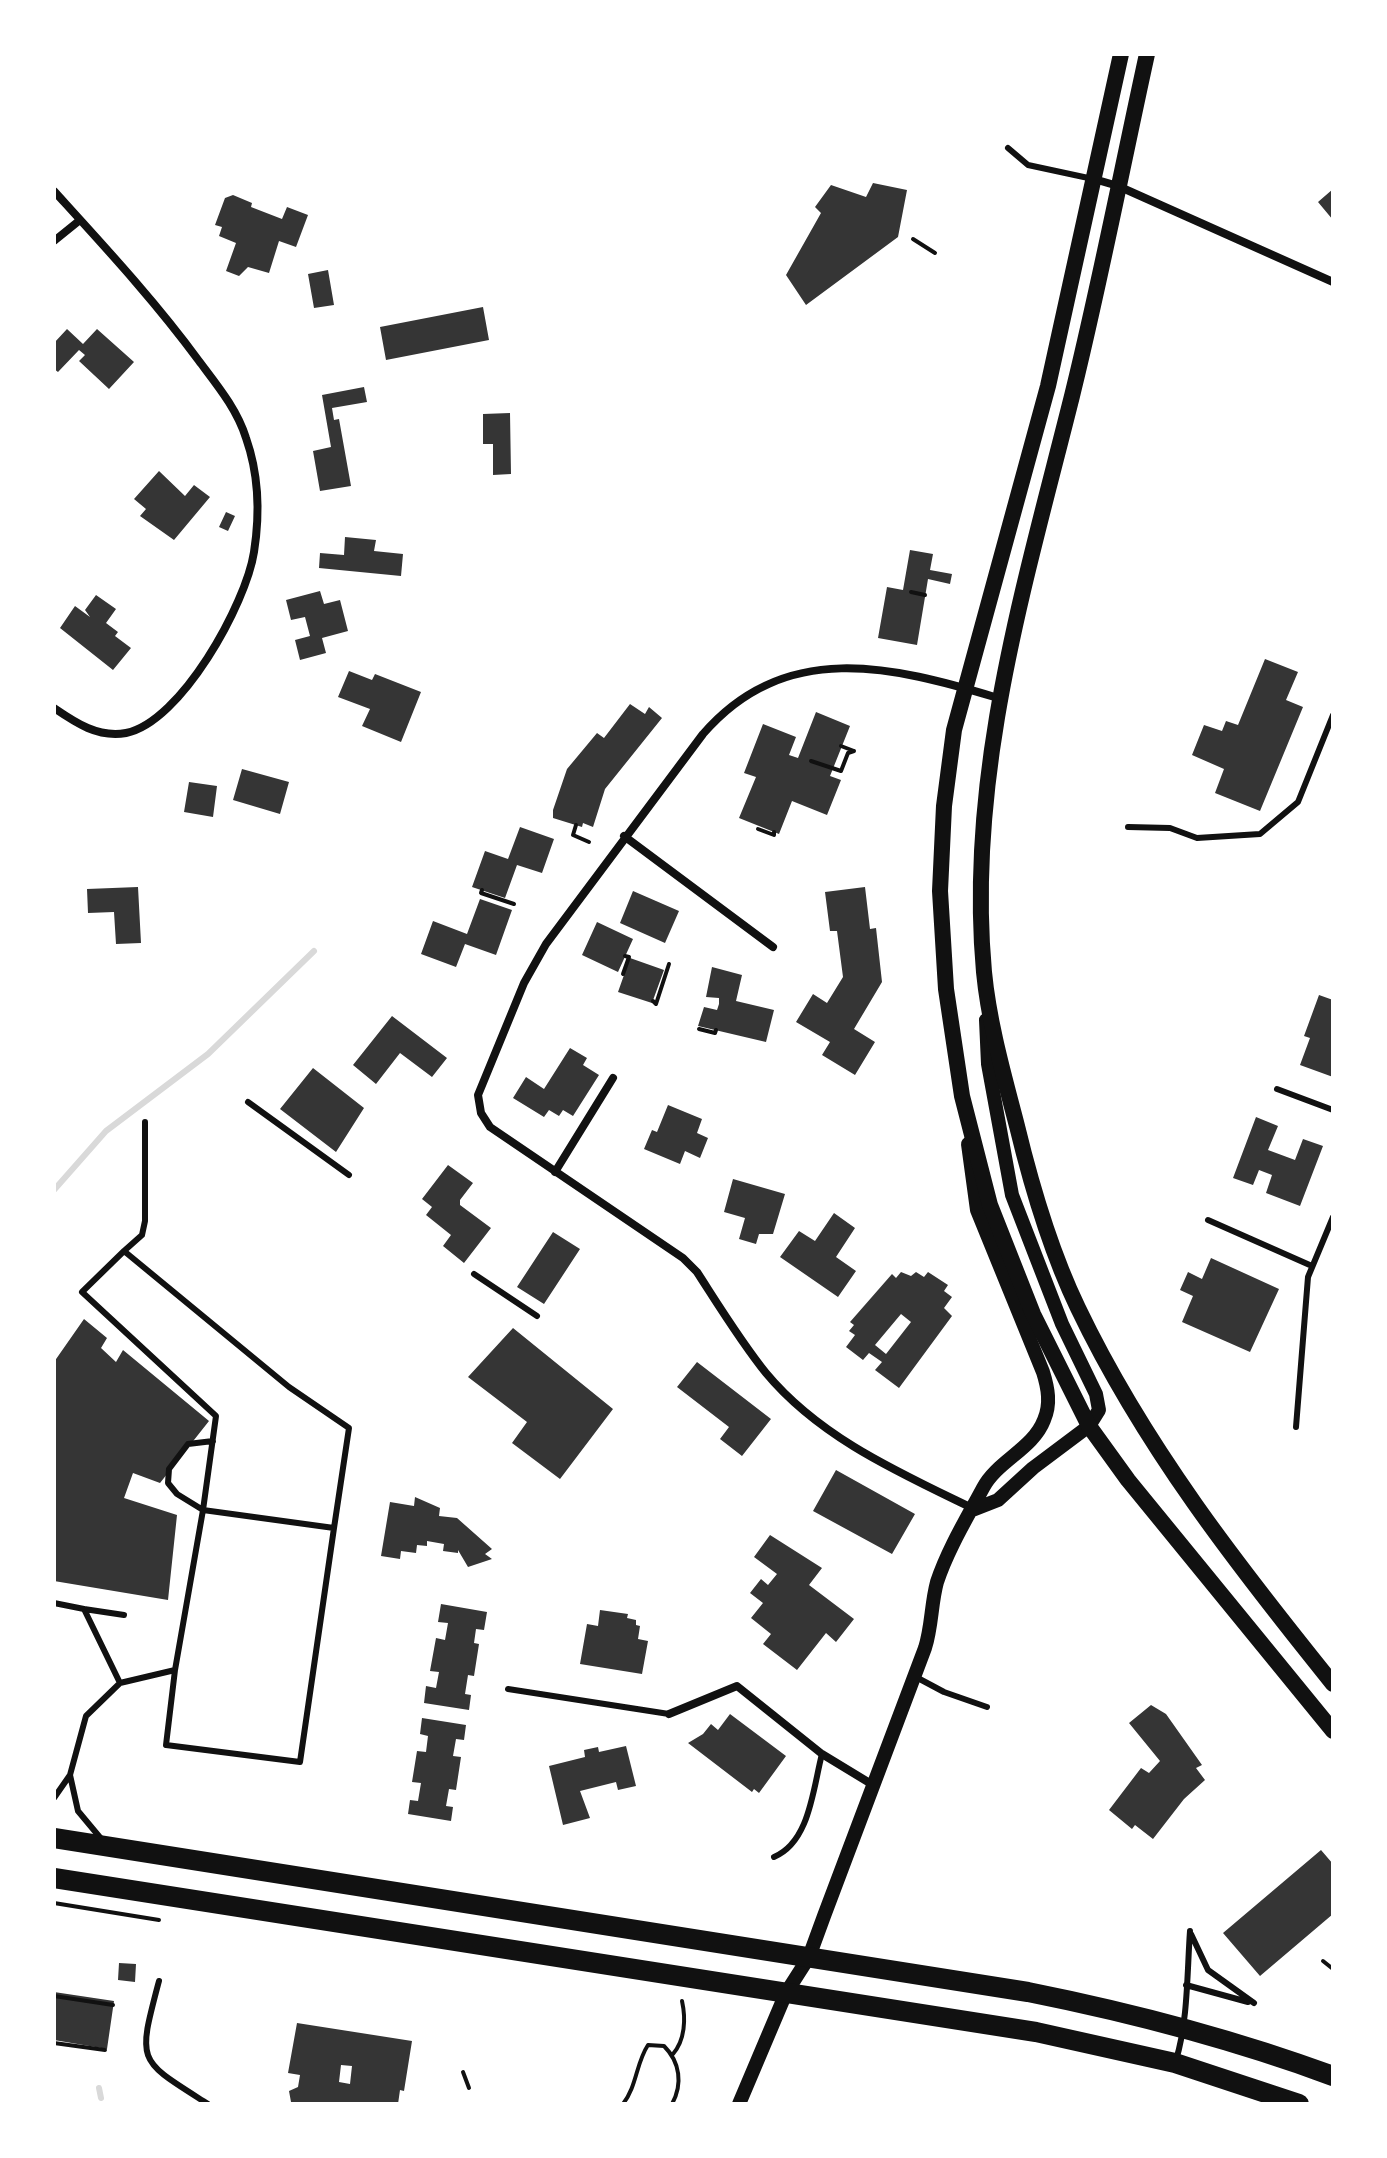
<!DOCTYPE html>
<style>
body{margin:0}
#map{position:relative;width:1387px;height:2158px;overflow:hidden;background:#fff;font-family:"Exo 2",sans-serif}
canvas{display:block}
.frame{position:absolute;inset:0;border:56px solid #fff;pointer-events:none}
</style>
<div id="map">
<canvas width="1387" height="2158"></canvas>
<div class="frame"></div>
</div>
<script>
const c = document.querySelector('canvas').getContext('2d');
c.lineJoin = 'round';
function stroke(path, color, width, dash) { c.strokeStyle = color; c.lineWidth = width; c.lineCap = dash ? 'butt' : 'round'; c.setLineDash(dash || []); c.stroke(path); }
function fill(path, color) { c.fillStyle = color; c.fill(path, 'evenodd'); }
stroke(new Path2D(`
 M54 1190 106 1131 208 1054 314 951
 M99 2088 101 2098`), '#d9d9d9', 6);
fill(new Path2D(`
 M873 183 907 190 898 237 806 305 786 275 821 213 815 207 831 185 866 197Z
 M1333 189V220L1318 202Z
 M233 195 252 203 251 207 282 219 287 207 308 215 296 247 279 241 269 273 248 267 239 276 226 271 236 243 219 236 222 227 215 225 225 198Z
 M328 270 334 305 314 308 308 274Z
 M483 307 489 340 386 360 380 327Z
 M67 329 83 344 97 329 134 362 109 389 79 361 85 355 79 350 58 372 54 369V343Z
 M364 387 367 402 332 408 334 420 339 419 351 486 320 491 313 451 331 447 322 395Z
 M510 413 511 474 493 475V444H483V414Z
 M159 471 185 496 194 485 210 497 174 540 140 516 146 509 134 499Z
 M226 512 235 516 228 531 219 527Z
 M345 537 376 540 374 551 403 554 401 576 319 568 320 553 344 555Z
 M910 550 933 554 930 570 952 574 950 584 928 579 917 645 878 638 887 587 903 590Z
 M320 591 324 604 340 600 348 631 322 638 326 653 300 660 295 640 310 636 305 617 291 620 286 600Z
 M96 595 116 609 106 623 118 632 115 636 131 648 113 670 60 628 75 606 90 617 85 610Z
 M1265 659 1298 672 1286 700 1303 707 1260 811 1215 793 1224 769 1192 755 1204 725 1222 731 1226 721 1238 725Z
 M349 671 372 680 375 674 421 692 401 742 362 726 370 709 338 697Z
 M630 704 645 714 649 707 662 718 605 789 593 827 583 823 582 827 553 818V810L567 769 597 733 604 738Z
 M816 712 850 726 830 776 841 780 827 815 792 801 779 834 739 818 756 777 744 773 763 724 796 737 789 755 798 758Z
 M242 769 289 782 280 814 233 800Z
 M189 782 217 786 213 817 184 812Z
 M520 827 554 839 542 873 517 865 505 898 472 887 485 851 508 859Z
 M138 887 141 943 116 944 114 912 88 913 87 889Z
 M865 887 870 929 876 928 882 982 854 1029 875 1042 855 1075 822 1055 830 1042 796 1022 813 994 827 1003 843 977 837 931H830L825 892Z
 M633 891 679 911 665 943 620 923Z
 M480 899 512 910 496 955 465 944 456 967 421 954 433 921 467 934Z
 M597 922 633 939 618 972 582 955Z
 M630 958 664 970 652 1003 618 992Z
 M712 967 742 975 736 1001 774 1010 766 1042 698 1026 704 1007 717 1010 719 1004V998L706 997Z
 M1319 995 1333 1000V1077L1300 1065 1310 1038 1304 1036Z
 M392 1016 447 1058 432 1077 400 1053 376 1084 353 1065Z
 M570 1048 587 1058 583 1065 599 1075 573 1116 563 1110 559 1116 549 1110 544 1117 513 1098 526 1077 544 1089Z
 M313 1068 364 1108 336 1152 280 1109Z
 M668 1105 702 1119 697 1133 708 1138 700 1158 685 1151 680 1164 644 1149 652 1130 657 1132Z
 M1256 1117 1278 1126 1268 1150 1295 1160 1303 1139 1323 1146 1300 1206 1266 1193 1272 1175 1259 1170 1253 1185 1233 1178Z
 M448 1165 473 1183 460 1200V1205L491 1228 464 1263 443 1246 451 1235 426 1215 432 1207 422 1199Z
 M733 1179 785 1194 773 1234H759L756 1244 739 1239 745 1218 724 1212Z
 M834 1213 855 1228 836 1257 856 1271 838 1297 780 1257 799 1231 815 1241Z
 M553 1232 580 1249 544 1304 517 1287Z
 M1211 1258 1279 1289 1250 1352 1182 1322 1193 1296 1180 1290 1188 1272 1202 1279Z
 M901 1272 911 1276 916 1272 924 1277 928 1272 948 1285 944 1291 952 1297 944 1308 952 1316 899 1388 875 1370 882 1362 869 1353 863 1360 846 1347 855 1335 849 1331 854 1325 850 1322 892 1274 896 1278ZM901 1314 911 1322 886 1354 875 1345Z
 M84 1319 107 1338 101 1348 116 1362 123 1350 209 1421 160 1483 133 1473 124 1498 177 1515 168 1600 54 1581V1362Z
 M513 1328 613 1409 560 1479 512 1443 527 1422 468 1377Z
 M697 1362 771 1419 742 1456 720 1439 729 1427 677 1387Z
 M836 1470 915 1514 892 1554 813 1511Z
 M415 1497 440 1508 439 1516 457 1518 492 1549 485 1554 492 1559 468 1567 458 1550V1553L443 1551 444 1544 427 1541V1546L417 1545 416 1553 401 1551 400 1559 381 1556 390 1502 414 1506Z
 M770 1535 822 1568 809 1585 854 1619 836 1642 826 1633 797 1670 763 1644 771 1634 751 1618 763 1603 750 1593 761 1579 768 1585 777 1574 754 1557Z
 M441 1604 487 1612 484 1630 476 1629 474 1643 479 1644 474 1676 468 1675 465 1694 471 1695 469 1710 424 1703 426 1686 436 1688 439 1672 430 1671 436 1638 445 1640 448 1623 438 1622Z
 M600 1610 628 1614 627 1618 636 1620V1625L640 1626 638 1639 648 1641 642 1674 580 1664 587 1624 598 1626Z
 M1151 1705 1166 1714 1202 1765 1196 1768 1205 1780 1184 1799 1153 1839 1135 1825 1132 1829 1109 1810 1141 1768 1149 1773 1160 1761 1129 1723Z
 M730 1714 786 1756 759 1793 754 1789 752 1792 688 1743 703 1734 711 1724 718 1730Z
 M422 1718 466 1725 464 1740 456 1739 453 1756 461 1757 456 1790 449 1789 446 1806 453 1807 451 1821 408 1814 410 1800 418 1801 421 1783 412 1782 417 1751 426 1752 428 1736 420 1734Z
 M626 1746 636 1786 618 1790 616 1782 580 1791 590 1818 563 1825 549 1766 585 1757 584 1750 598 1747 599 1752Z
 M1321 1850 1333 1864V1914L1260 1976 1223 1933Z
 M119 1963 136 1964 135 1982 118 1980Z
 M54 1992 114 2001 107 2049 54 2040Z
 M297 2023 412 2041 404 2091 400 2090 398 2104 291 2102 289 2091 298 2087 300 2075 288 2073ZM341 2065 352 2066 350 2084 339 2082Z`), '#353535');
stroke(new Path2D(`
 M913 239 935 253
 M911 592 925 595
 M841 746 854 751
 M811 761 841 771 848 753 854 751
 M576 825 573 835 589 842
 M758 829 774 835V832
 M482 890 481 893 514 904
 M623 974 629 957 625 956
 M653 1001 656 1004 669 964
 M699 1029 715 1033 716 1030
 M54 1903 159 1920
 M1323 1961 1333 1969
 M54 1996 113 2005
 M54 2043 105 2050
 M673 2054C685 2040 686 2019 682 2001
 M463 2072 469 2088
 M623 2104C637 2086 636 2063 648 2045L664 2046C680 2062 683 2084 672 2104`), '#111', 4);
stroke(new Path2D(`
 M1008 148 1028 165 1093 179
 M1128 827 1170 828 1197 838 1260 834 1298 802 1333 715
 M1277 1089 1333 1110
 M248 1102 349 1175
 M1208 1220 1312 1266
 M124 1251 142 1235 145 1221V1122
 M474 1274 537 1316
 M1296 1427 1308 1277 1333 1217
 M213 1441 188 1444 169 1469 168 1483 177 1494 203 1510 216 1416 82 1292 124 1251 289 1387 349 1428 334 1528
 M54 1603 84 1609 120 1683 86 1716 70 1775 78 1811 103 1841
 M84 1609 124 1615
 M914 1676 944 1692 987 1707
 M120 1683 175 1670 166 1745 300 1762 334 1528 203 1510 175 1670
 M508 1689 669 1714
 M54 1798 70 1775
 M774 1857C810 1842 813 1788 822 1754
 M1191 1934 1208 1970 1254 2003
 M159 1981C137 2064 137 2059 208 2104
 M1186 1985 1248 2002
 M1176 2060C1188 2021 1187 1973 1190 1931`), '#111', 6);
stroke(new Path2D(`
 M1094 179 1118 186 1333 282
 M54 191C104 246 155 301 199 361 217 385 237 409 246 438 259 475 260 514 254 552 246 604 181 722 126 733 98 738 76 723 54 708
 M54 241 80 220
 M624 836 773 947
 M555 1172 613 1078
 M974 1509C900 1473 820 1438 766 1373 741 1342 719 1306 697 1272L683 1258 490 1127 481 1113 478 1095 524 983 546 944 703 734C785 639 892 666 998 698
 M669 1714 737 1686 822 1754 873 1785`), '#111', 8);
stroke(new Path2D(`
 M975 1509 998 1500 1033 1468 1089 1426 1099 1410 1096 1394 1062 1324 1012 1195 988 1064 986 1020
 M739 2104 786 1993 809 1957 824 1916 925 1648C932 1626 931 1604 937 1582 948 1549 967 1518 983 1488 997 1461 1033 1449 1044 1420 1051 1404 1048 1388 1043 1372L977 1210 968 1144`), '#111', 14);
stroke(new Path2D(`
 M1121 54 1048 386 954 730 944 806 940 891 946 989 962 1096 990 1205 1033 1314 1089 1426 1128 1480 1333 1731
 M1147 54C1122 168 1100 283 1072 396 1025 584 966 775 984 972 989 1024 1004 1076 1017 1126 1032 1188 1050 1250 1078 1308 1144 1446 1238 1566 1333 1684`), '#111', 16);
stroke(new Path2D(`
 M54 1838 1028 1992C1133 2013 1233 2039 1333 2076
 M54 1878 1036 2032 1175 2063 1299 2104`), '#111', 20);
</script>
